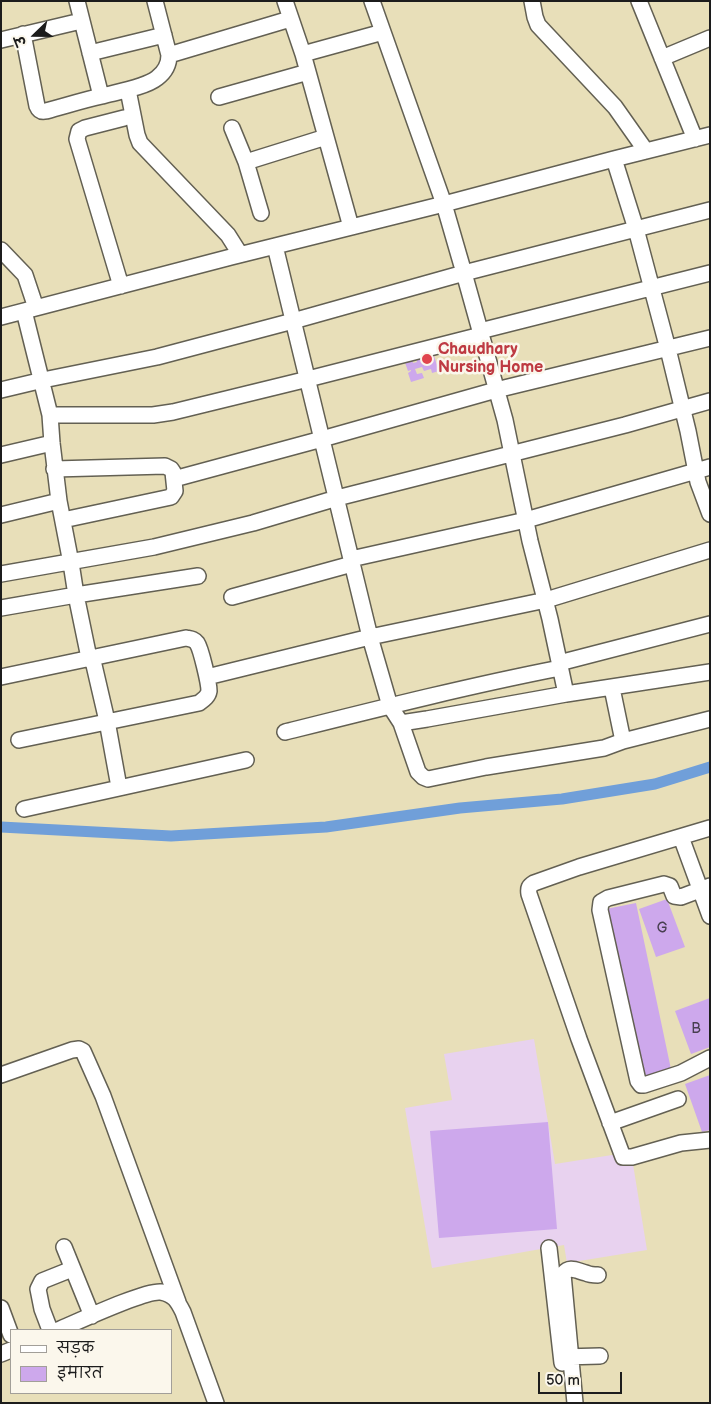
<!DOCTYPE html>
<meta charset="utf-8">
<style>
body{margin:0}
#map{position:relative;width:711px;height:1404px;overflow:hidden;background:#e8dfb9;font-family:"Balsamiq Sans","Playpen Sans Deva",sans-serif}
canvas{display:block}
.frame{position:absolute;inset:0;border:2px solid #1c1c1c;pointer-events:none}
.legend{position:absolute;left:10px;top:1329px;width:162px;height:65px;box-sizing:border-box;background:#fbf7ec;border:1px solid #a29f99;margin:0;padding:6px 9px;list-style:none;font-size:15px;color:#1c1c1c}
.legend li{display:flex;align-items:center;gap:10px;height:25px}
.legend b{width:25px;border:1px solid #a29f99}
.north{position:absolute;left:10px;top:10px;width:50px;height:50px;-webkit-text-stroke:4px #fbf7ec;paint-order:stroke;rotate:248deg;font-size:14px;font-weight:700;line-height:20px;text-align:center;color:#1c1c1c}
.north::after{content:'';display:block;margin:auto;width:18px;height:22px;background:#1c1c1c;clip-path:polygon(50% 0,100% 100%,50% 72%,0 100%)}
.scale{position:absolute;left:538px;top:1372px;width:84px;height:22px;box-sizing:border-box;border:2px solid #1c1c1c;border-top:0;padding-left:6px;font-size:15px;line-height:18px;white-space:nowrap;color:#1c1c1c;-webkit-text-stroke:4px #fbf7ec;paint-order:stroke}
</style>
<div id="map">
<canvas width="711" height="1404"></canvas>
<div class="frame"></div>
<ul class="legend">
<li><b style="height:6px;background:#fff"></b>सड़क</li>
<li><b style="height:14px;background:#cda8ec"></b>इमारत</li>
</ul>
<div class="north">उ</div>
<div class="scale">50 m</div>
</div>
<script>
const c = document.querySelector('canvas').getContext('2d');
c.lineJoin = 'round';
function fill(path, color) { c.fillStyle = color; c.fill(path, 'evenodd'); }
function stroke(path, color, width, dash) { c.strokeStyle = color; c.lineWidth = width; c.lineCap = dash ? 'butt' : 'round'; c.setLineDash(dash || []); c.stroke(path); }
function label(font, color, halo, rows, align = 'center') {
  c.font = font + ' "Balsamiq Sans",sans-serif'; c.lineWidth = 5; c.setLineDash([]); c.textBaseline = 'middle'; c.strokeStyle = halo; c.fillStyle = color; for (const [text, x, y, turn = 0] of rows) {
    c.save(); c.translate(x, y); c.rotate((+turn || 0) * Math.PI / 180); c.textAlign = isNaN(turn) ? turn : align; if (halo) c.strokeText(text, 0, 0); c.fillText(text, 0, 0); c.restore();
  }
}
fill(new Path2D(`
 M534 1039 555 1164 631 1152 647 1250 567 1263 564 1245 432 1268 405 1108 452 1100 444 1054Z`), '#e8d2ef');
stroke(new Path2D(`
 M1 827 171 836 326 827 460 808 562 799 655 784 710 767`), '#709fd9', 11);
fill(new Path2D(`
 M432 350 439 371 432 373 431 369 424 371 422 367 415 369 417 374 422 373 424 378 411 382 408 373 411 371V370L408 371 403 357 411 354 413 363 417 362 415 355Z
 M667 899 685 947 656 957 639 909Z
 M636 903 672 1074 643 1082 606 909Z
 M710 998V1047L691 1054 675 1011Z
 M710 1075V1130L702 1132 685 1084Z
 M548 1122 557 1229 439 1238 430 1131Z`), '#cda8ec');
const minor = new Path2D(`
 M77 1 101 96
 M285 1 303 54 351 227
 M372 1 444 204 464 273 505 420 530 541 550 619 566 694
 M532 1 535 17 538 25 615 107 646 151
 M639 1 695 139
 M23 34 37 106C39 111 41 112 46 111 65 106 83 100 102 96 117 92 146 87 157 78 165 72 169 65 169 55L155 1
 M1 40 81 21
 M90 53 164 35
 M303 54 383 32
 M169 55 290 19
 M662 58 710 38
 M128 90 137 135 140 143 228 235 240 254
 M219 97 308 72
 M232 128 246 162 261 213
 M614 159 636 229 668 349 688 431 698 482 710 514
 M246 162 326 137
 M275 246 370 637 390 706 401 723 418 772 423 777 428 779 486 767 604 748 623 741
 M1 250 25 275 36 308
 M121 286 77 139 79 131 85 128 124 118
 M1 317 231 257 444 204 614 159 710 135
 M480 331 710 273
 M1 390 43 380 157 357 293 321 464 273 710 210
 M50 415H153L173 412 308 379 481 335
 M1 455 52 443
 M54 469 165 466 171 469 173 472 175 491 171 497 63 520
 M174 479 322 439 496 390 710 338
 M1 515 59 501
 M351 559 526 520 710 467
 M1 574 154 547 253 523 337 498 625 425 710 401
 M232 597 352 564
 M1 608 76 595 71 563 59 501 52 443 50 415 24 311
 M559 663 710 624
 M1 677 186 638C191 639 194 639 197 643 201 649 209 683 209 691 208 697 203 700 199 703L19 740
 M207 677 370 637 546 600 710 550
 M612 688 623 741 710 719
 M401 723 427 719 566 694 710 672
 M285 732C377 709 468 686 560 668
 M119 787 107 721 94 665 88 653 76 595 198 576
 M24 809 246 760
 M710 828 579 867 534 883C529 886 528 888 529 894L579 1039 623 1157H632L681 1143 710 1140
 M681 837 710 916
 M710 886 681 897 674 896 670 886 664 884 608 898 601 902 600 910 638 1081 641 1085H644L681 1073 710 1058
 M1 1075 72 1050 79 1049 83 1051 103 1096 178 1302
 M610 1123 678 1099
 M64 1247 92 1316
 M549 1248 562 1363
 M1 1308 11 1335
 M50 1330 42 1309 38 1289 42 1281 72 1269
 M58 1330C77 1322 145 1290 161 1292 174 1294 178 1302 183 1312L216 1403
 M1 1354 11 1350
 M563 1357 600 1356
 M575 1403 563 1274C570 1265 577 1271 586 1273 590 1275 594 1275 598 1275`);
stroke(minor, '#636053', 18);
stroke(minor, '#fff', 15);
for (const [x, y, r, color] of [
 [427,359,6,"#e0444e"]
]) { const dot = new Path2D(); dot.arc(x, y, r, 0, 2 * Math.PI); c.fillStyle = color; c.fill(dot); stroke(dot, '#fbf7ec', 2); }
label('14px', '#483f50', null, [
 ["G",662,928],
 ["B",696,1029]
]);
label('bold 16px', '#be3a42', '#fbf7ec', [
 ["Chaudhary",438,350],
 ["Nursing Home",438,368]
], 'left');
</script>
